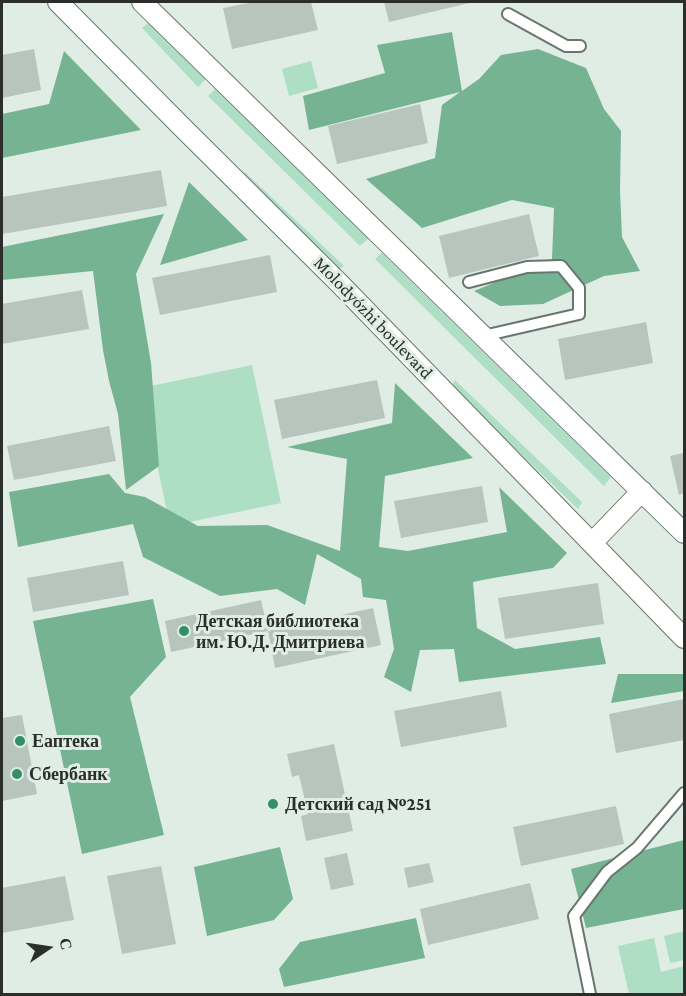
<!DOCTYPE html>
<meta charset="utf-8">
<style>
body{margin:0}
#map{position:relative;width:686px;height:996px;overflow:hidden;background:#e0ede5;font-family:"Crimson Pro",serif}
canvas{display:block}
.frame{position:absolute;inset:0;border:3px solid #2a2f2c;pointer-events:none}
.north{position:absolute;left:18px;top:918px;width:60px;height:60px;-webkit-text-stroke:4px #e0ede5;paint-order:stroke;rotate:77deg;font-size:16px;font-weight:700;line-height:24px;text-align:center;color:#2a2f2c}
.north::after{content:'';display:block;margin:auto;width:21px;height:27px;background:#2a2f2c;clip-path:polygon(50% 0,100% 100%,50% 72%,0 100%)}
</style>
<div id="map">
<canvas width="686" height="996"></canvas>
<div class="frame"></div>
<div class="north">С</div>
</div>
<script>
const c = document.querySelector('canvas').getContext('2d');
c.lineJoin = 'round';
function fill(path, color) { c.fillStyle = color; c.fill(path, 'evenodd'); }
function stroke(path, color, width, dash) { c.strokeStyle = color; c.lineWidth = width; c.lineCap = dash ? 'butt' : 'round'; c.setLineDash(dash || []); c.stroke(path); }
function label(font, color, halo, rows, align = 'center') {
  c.font = font + ' "Crimson Pro",serif'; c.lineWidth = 6; c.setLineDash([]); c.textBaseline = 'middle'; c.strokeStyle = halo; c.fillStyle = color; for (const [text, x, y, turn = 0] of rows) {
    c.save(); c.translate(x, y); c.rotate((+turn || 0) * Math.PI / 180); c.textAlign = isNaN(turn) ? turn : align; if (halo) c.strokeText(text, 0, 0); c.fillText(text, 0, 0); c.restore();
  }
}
fill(new Path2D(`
 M149 22 207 78 198 87 142 28Z
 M311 61 318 88 289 96 282 69Z
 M216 88 369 238 360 246 208 96Z
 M245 172 344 266 338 270 239 178Z
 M382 253 611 477 604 486 375 259Z
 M252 365 281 503 170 526 141 388Z
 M455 380 582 502 578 509 451 387Z
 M684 931V960L670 963 664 936Z
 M654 938 661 972 684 966V994H629L618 946Z`), '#aedfc4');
fill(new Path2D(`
 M452 32 462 91 479 79 501 55 538 49 586 68 604 109 621 131 620 190 622 237 640 271 604 276 543 304 500 306 474 291 552 259 554 208 512 200 422 228 366 179 435 158 442 105 460 92 309 130 303 96 385 73 377 45Z
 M64 51 141 130 2 158V114L49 104Z
 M189 182 248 240 160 265Z
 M164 214 136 274 151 363 159 466 126 490 118 414 109 381 103 350 93 271 2 280V247Z
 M395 383 473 458 385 476 379 547 408 551 507 532 499 487 567 553 553 568 493 578 473 582 477 628 515 649 600 637 606 664 459 682 454 649 420 650 411 692 384 677 394 649 386 600 363 597 361 579 317 554 305 605 277 589 220 596 143 557 133 524 18 547 9 492 109 474 125 493 145 497 198 526 267 525 340 551 347 459 287 447 392 423Z
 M153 599 166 657 130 697 164 835 82 854 33 621Z
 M618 674H684V691L611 703Z
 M684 840V909L586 928 571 869Z
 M280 847 293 899 274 920 207 936 194 867Z
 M416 918 425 958 284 987 279 969 300 942Z`), '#76b393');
fill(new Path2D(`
 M253 2H311L318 30 232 49 223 8Z
 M384 2H474L389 22Z
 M34 49 41 90 2 98V55Z
 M420 104 428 143 337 164 328 126Z
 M161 170 167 206 2 234V197Z
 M529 214 539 256 449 278 439 236Z
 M270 255 277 292 160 315 152 278Z
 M82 290 89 329 2 344V304Z
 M646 322 653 363 565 380 558 339Z
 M377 380 385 418 282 439 274 400Z
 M109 426 116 461 14 480 7 446Z
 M684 453V493L679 495 670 456Z
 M482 486 488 522 401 538 394 501Z
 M123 561 129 595 33 612 27 578Z
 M598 583 604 624 505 639 498 598Z
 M261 600 268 631 171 652 165 621Z
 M373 608 381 645 275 668 268 631Z
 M501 691 507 727 401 747 394 711Z
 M684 699V740L616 753 609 714Z
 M22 715 37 794 2 801V718Z
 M334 744 353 831 306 841 301 816 308 814 299 775 292 777 287 754Z
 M616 806 624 844 521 866 513 827Z
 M347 853 354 885 331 890 324 858Z
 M429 863 434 882 408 888 404 868Z
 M161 866 176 944 122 954 107 876Z
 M65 876 74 920 2 933V888Z
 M530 883 539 919 428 945 420 909Z`), '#b8c5be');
const lane = new Path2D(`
 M508 14 566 46H580
 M469 282 527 267 561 266 579 288V314L483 336
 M590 994 574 916 607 872 637 848 684 793`);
const street = new Path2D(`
 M58 2 183 128 339 283 684 638
 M142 2 684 533
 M592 543 642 491`);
stroke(lane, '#69756f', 14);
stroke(street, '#69756f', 22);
stroke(lane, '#fff', 10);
stroke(street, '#fff', 20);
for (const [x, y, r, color] of [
 [184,631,6,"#328f66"],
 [20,741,6,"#328f66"],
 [17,774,6,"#328f66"],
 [273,804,6,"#328f66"]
]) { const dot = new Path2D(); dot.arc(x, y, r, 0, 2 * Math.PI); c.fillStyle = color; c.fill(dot); stroke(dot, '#e0ede5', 2); }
label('18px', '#2a2f2c', '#e0ede5', [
 ["Molodyózhi boulevard",373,318,46]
]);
label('bold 18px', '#2a2f2c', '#e0ede5', [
 ["Детская библиотека",196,621],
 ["им. Ю.Д. Дмитриева",196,642],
 ["Еаптека",32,741],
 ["Сбербанк",29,774],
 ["Детский сад №251",285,804]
], 'left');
</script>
